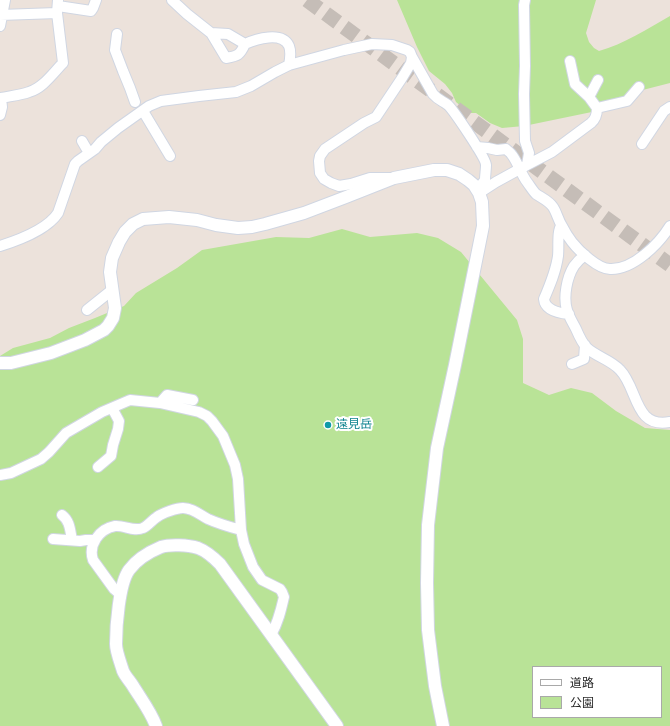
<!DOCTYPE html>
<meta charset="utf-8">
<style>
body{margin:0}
#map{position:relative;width:670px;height:726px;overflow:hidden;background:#ece2db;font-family:"Space Grotesk","Noto Sans JP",sans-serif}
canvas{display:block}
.legend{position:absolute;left:532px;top:666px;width:130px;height:52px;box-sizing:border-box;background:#fff;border:1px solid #a9a9a9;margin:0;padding:5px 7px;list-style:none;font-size:12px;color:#292929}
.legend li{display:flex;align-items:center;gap:8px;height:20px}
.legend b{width:20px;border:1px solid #a9a9a9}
</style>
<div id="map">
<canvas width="670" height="726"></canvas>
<ul class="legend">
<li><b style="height:5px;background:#fff"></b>道路</li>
<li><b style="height:11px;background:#b9e397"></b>公園</li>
</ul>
</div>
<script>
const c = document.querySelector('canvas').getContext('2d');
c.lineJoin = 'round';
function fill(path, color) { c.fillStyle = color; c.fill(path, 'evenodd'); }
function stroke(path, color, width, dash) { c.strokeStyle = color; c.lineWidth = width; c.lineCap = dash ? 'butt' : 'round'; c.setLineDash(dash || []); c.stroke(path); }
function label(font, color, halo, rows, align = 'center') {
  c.font = font + ' "Space Grotesk","Noto Sans JP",sans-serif'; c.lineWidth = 4; c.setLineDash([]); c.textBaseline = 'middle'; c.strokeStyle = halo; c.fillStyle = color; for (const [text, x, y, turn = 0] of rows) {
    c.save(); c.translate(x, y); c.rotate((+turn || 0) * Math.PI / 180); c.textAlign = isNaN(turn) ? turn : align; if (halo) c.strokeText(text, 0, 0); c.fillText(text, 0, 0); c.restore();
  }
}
fill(new Path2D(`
 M397 0H596L586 33 589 42 594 48 599 51C624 44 647 29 670 16V83L631 93 616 107 524 126 502 128 490 123 476 113H469L456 102 452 93 445 84 429 71 417 47Z
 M342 229 370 237 417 233 438 238 461 252 517 320 523 339V383L549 395 571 388 592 393 616 411 645 428 670 430V726H0V356L13 348 50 338 69 328 95 318 124 306 136 293 177 268 202 250 276 237 309 238ZM533 667H661V717H533Z`), '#b9e397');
stroke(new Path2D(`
 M307 0 670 265`), '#c5bdb7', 15, [15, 8]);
const minor = new Path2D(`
 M172 0 187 14 211 33 228 34 245 44C256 39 282 31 289 46 291 51 290 60 289 65
 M58 6 91 11 93 8 96 0
 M0 15 57 13
 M0 26 5 0
 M211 33 226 58C238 56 240 55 245 44
 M117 34 115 50 123 71 130 88 135 102
 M412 57 433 94C438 100 443 101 448 105 454 111 486 158 486 165 486 170 485 175 485 180L477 190
 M570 61 575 84 589 97 597 108
 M589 97 598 80
 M0 98H1C11 96 21 95 29 92 43 88 53 73 63 63L57 13 58 0
 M143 111 170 156
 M0 115 2 107 1 98
 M82 141 89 153
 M642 144 664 111 670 107
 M477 147 488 148 497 150 506 149C508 151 511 153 512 155 518 163 521 174 527 182 530 186 533 191 536 194 542 198 549 201 553 207 557 213 558 220 562 226 565 232 568 237 572 242 579 251 598 269 610 269 633 270 659 244 670 226
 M527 165 552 152 591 123C596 119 597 114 597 108L627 101 639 87
 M479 193 496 182 527 165 529 153 525 141 524 94 525 66 524 5 525 0
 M561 226C557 231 559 248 558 256 556 271 550 285 544 299 545 310 558 313 569 314
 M0 246C19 240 47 230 58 213L75 164 78 161 95 149 101 142 118 128 149 106 161 101 199 96 236 92 251 86 275 72 289 65 344 50 372 44 392 45 407 50 410 52 412 57 411 63 402 78 376 117 364 123 325 149 320 156 319 161 320 173 324 179 331 183 339 186 351 184 370 178H390
 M585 255C581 258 577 262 574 266 567 277 563 297 567 310 569 317 573 323 576 329 579 336 582 343 587 348 597 357 611 360 620 370 638 388 634 429 670 422
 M87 310 112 290
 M572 364 584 359 585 345
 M160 403 167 395 193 400
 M98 467 111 456 113 445 118 429 119 421 112 408
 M0 475 11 473 41 459 49 452 66 433 102 412 130 400 160 403 199 412 207 416 212 421 223 436 235 465 238 479 241 530 244 544 253 567 262 580 280 589 282 592 284 597C281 610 278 623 271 635
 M62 515C70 521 70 530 72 540
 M53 539 80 541 86 540H95
 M121 595 114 589 93 560C88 545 99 529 115 526 124 525 134 532 143 528 148 526 152 520 157 517 162 513 177 508 183 508 193 508 200 515 208 519 219 524 230 527 241 530`);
const tertiary = new Path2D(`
 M0 363H11L51 353 85 340 104 330 108 326 113 318 115 308 110 272 112 258 119 242 125 232 133 224 143 219 169 217 197 220 216 225 238 228 252 227 265 224 304 213 346 197 394 178 434 170H447L459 174 468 180 474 185 479 193 482 202 483 226 455 365 437 448 428 525 427 583 428 630 435 686 443 726
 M156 726C151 712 141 699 133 686 130 681 125 676 123 671 121 664 116 652 116 644 116 626 119 584 129 570 137 559 149 552 161 547 170 544 188 545 198 548 206 551 213 557 220 564L337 726`);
stroke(minor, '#d0d6e2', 12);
stroke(tertiary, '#d0d6e2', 14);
stroke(minor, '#fff', 10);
stroke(tertiary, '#fff', 12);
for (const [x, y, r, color] of [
 [328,425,4,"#0f9aa8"]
]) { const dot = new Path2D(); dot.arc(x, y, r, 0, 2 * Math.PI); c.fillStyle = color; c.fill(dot); stroke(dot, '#fff', 1.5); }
label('12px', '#0d838f', '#fff', [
 ["遠見岳",336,425]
], 'left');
</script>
